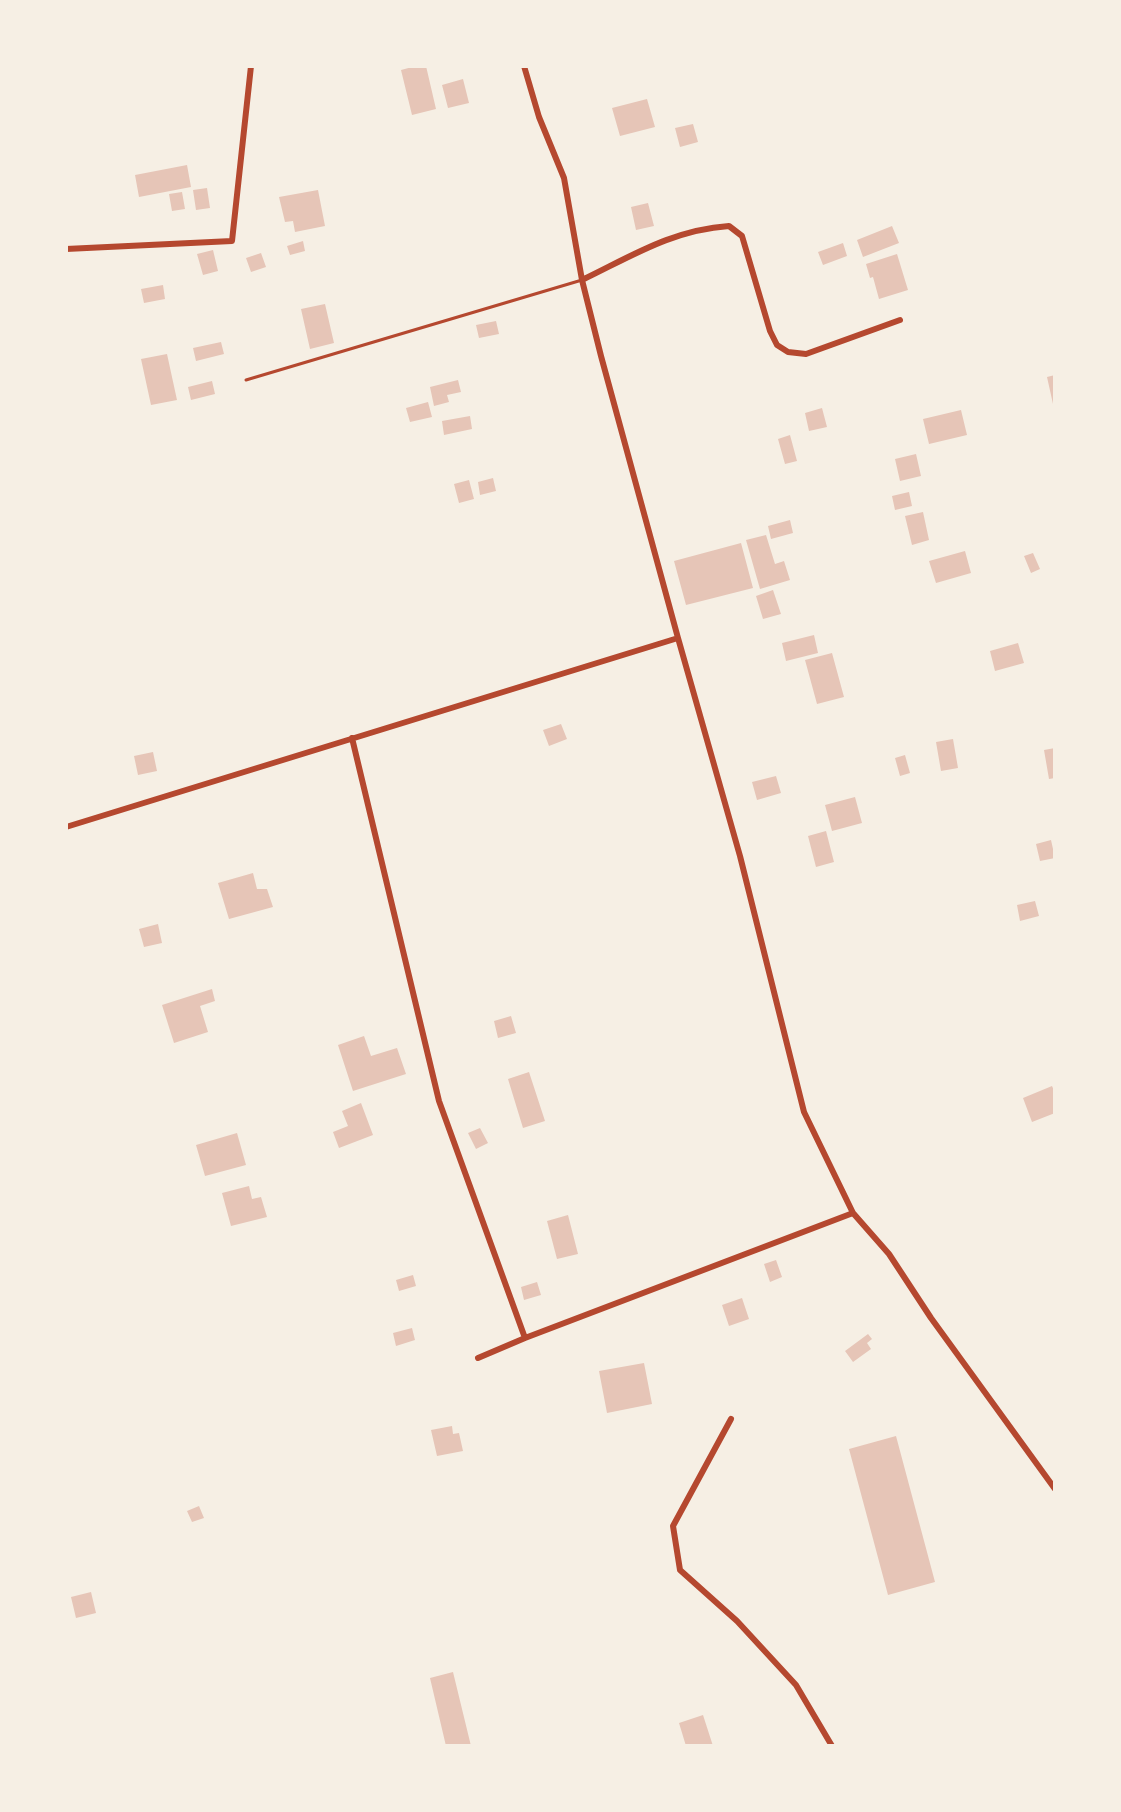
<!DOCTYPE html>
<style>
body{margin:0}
#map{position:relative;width:1121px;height:1812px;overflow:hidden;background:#f6efe4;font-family:"Sofia Sans Condensed",sans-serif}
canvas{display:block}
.frame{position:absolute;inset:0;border:68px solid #f6efe4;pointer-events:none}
</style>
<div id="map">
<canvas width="1121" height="1812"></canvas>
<div class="frame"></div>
</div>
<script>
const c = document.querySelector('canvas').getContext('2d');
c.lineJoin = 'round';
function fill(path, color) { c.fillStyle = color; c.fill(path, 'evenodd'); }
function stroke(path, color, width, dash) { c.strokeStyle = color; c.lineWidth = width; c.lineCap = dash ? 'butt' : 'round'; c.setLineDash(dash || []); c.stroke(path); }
fill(new Path2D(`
 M416 66H426L436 109 412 115 401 70Z
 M463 79 469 103 448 108 442 85Z
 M647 99 655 127 620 136 612 108Z
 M693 124 698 142 680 147 675 128Z
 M187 165 191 187 139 197 135 175Z
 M207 188 210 208 196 210 193 190Z
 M318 190 325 226 295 232 293 221 285 222 279 197Z
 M182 192 185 209 172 211 169 194Z
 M648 203 654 226 636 230 631 207Z
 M892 226 899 243 863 257 857 240Z
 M303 241 305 251 290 255 287 246Z
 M843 243 847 256 823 265 818 252Z
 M213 250 218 271 203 275 197 254Z
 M261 253 266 267 251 272 246 258Z
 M897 254 908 290 879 299 873 277 870 278 866 264Z
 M163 285 165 299 144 303 141 289Z
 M325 304 334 343 310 349 301 309Z
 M496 321 499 334 479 338 476 325Z
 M221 342 224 354 196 361 193 348Z
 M167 354 177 400 151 405 141 359Z
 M1055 375V404H1053L1047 377Z
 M458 380 461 392 447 395 449 402 434 406 430 387Z
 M212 381 215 394 191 400 188 387Z
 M428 402 432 417 410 422 406 408Z
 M822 408 827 427 809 431 805 413Z
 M961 410 967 435 929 444 923 419Z
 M470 416 472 429 444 435 442 421Z
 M790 435 797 461 785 464 778 439Z
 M916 454 921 476 900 481 895 459Z
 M493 478 496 491 480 495 478 482Z
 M469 480 474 499 459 503 454 484Z
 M909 492 912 506 895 510 892 496Z
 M923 512 929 540 912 545 905 516Z
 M790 520 793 533 771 539 768 526Z
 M766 535 775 564 784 561 790 580 760 589 746 540Z
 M741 543 753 588 686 605 674 561Z
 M965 551 971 573 936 583 929 561Z
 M1033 553 1040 569 1031 573 1024 556Z
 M773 590 781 614 763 619 756 596Z
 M814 635 818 653 786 661 782 643Z
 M1018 643 1024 663 995 671 990 651Z
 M832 653 844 697 817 704 805 660Z
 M561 724 567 739 549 746 543 730Z
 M953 739 958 768 941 771 936 742Z
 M1055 748V778L1049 779 1044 750Z
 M153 752 157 771 138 775 134 756Z
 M905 755 910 773 900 776 895 758Z
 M776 776 781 793 757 800 752 782Z
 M855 797 862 823 832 831 825 805Z
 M826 831 834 862 816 867 808 836Z
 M1051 840 1055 858 1040 861 1036 844Z
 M253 873 257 889H267L273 907 229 919 218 883Z
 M1035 901 1039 916 1020 921 1017 905Z
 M158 924 162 943 144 947 139 929Z
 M212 989 215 1001 200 1006 208 1032 174 1043 162 1005Z
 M511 1016 516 1033 498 1038 494 1021Z
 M364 1036 371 1056 397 1048 406 1074 353 1091 338 1045Z
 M529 1072 545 1121 523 1128 508 1079Z
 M1052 1086 1055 1093V1113L1032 1122 1023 1098Z
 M361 1103 373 1135 339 1148 333 1132 348 1126 342 1111Z
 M480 1128 488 1143 476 1149 468 1133Z
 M237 1133 246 1165 205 1176 196 1145Z
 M249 1186 252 1199 261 1197 267 1217 231 1226 222 1193Z
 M568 1215 578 1254 557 1259 547 1221Z
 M776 1260 782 1277 770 1282 764 1264Z
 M413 1275 416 1286 399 1291 396 1280Z
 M537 1282 541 1295 524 1300 521 1287Z
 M742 1298 749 1319 729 1326 722 1305Z
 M412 1328 415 1340 396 1346 393 1333Z
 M868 1334 872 1339 867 1343 871 1349 853 1362 845 1351Z
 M644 1363 652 1404 607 1413 599 1371Z
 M452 1426 453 1434 459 1433 463 1451 437 1456 431 1430Z
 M896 1436 935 1582 888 1595 849 1449Z
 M199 1506 204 1518 192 1522 187 1511Z
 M91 1592 96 1613 76 1618 71 1597Z
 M453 1672 471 1746H446L430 1678Z
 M703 1715 713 1746H686L679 1723Z`), '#e6c5b7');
stroke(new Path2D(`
 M246 380 582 280`), '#b5482f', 3);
stroke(new Path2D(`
 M524 66 539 117 564 178 582 280 601 356 678 638 740 856 804 1112 853 1213 889 1254 931 1318 1055 1489
 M66 249 232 241 251 66
 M582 280C632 256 672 230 729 226L742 236 770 331 777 345 788 352 806 354 900 320
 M352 738 439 1101 525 1338
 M66 827 678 638
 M478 1358 525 1338 853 1213
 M731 1419 673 1526 680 1570 737 1621 796 1685 832 1746`), '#b5482f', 6);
</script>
